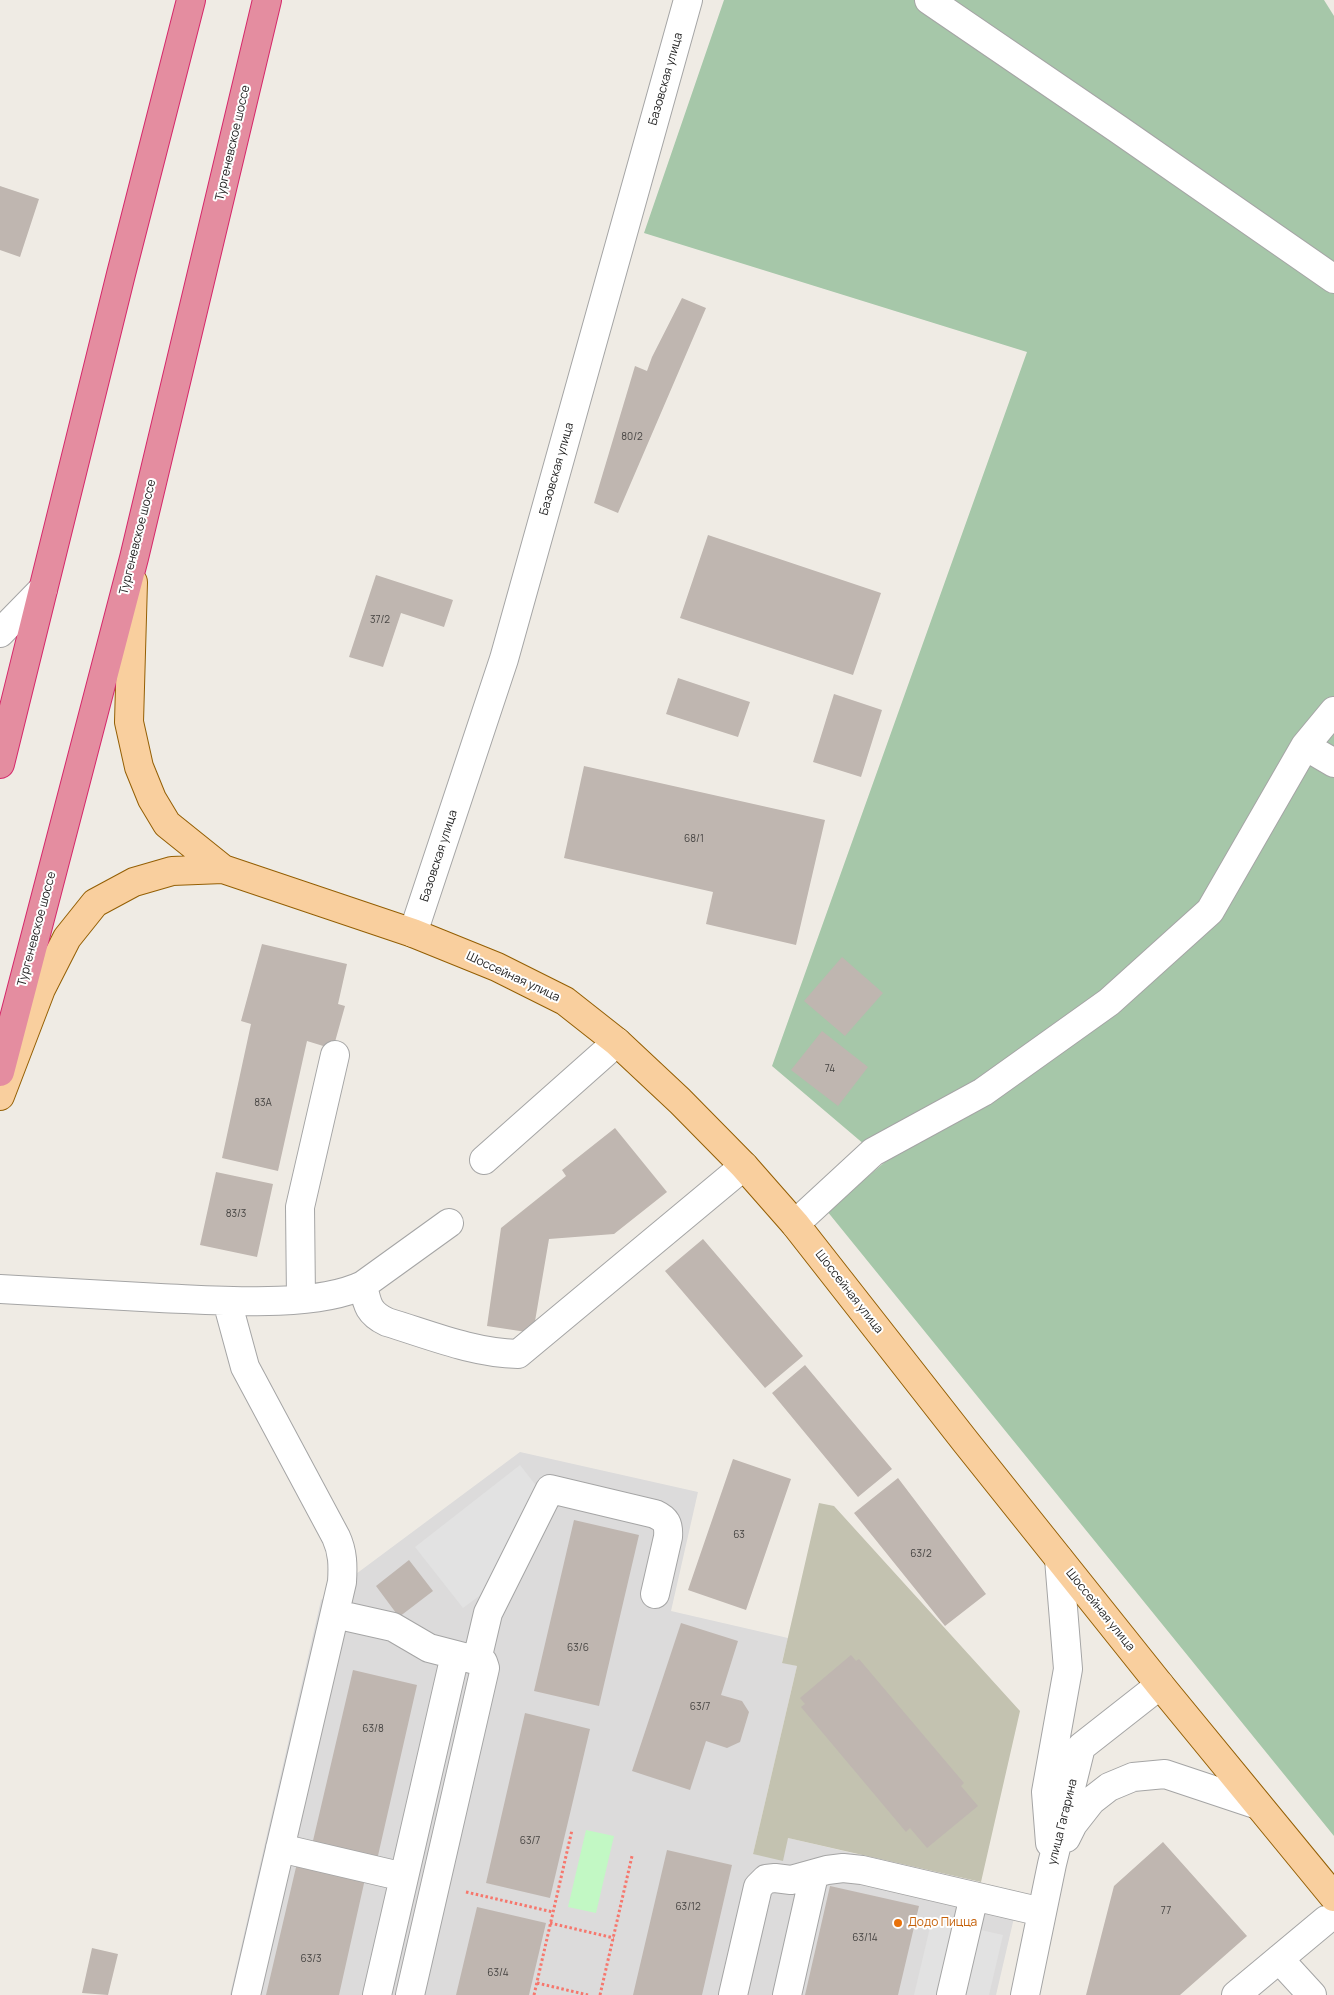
<!DOCTYPE html>
<meta charset="utf-8">
<style>
body{margin:0}
canvas{display:block;background:#efebe4}
</style>
<canvas width="1334" height="1995"></canvas>
<script>
const c = document.querySelector('canvas').getContext('2d');
c.lineJoin = 'round';
function fill(path, color) { c.fillStyle = color; c.fill(path, 'evenodd'); }
function stroke(path, color, width, dash) { c.strokeStyle = color; c.lineWidth = width; c.lineCap = dash ? 'butt' : 'round'; c.setLineDash(dash || []); c.stroke(path); }
function label(font, color, halo, rows, align = 'center') {
  c.font = font + ' Manrope,sans-serif'; c.lineWidth = 4; c.setLineDash([]); c.textBaseline = 'middle'; c.strokeStyle = halo; c.fillStyle = color; for (const [text, x, y, turn = 0] of rows) {
    c.save(); c.translate(x, y); c.rotate((+turn || 0) * Math.PI / 180); c.textAlign = isNaN(turn) ? turn : align; if (halo) c.strokeText(text, 0, 0); c.fillText(text, 0, 0); c.restore();
  }
}
fill(new Path2D(`
 M520 1452 698 1492 671 1611 788 1638 782 1662 797 1666 753 1854 788 1838 1020 1892 996 1995H230L321 1600Z`), '#dcdbdb');
fill(new Path2D(`
 M819 1503 834 1506 1020 1711 981 1882 788 1838 783 1861 753 1854 797 1666 782 1663Z`), '#c3c2b0');
fill(new Path2D(`
 M724 0H1324L1334 16V1836L827 1211 885 1162 772 1066 1027 352 644 233Z`), '#a6c7a9');
fill(new Path2D(`
 M586 1830 614 1836 596 1913 568 1907Z`), '#c2f8c4');
fill(new Path2D(`
 M520 1465 538 1488 486 1591 463 1608 415 1547Z
 M932 1919 1003 1935 989 1995H914Z`), '#e2e2e2');
fill(new Path2D(`
 M0 186 39 199 20 257 0 250Z
 M682 298 706 308 618 513 594 503 635 366 647 371 652 357Z
 M708 535 881 593 853 675 680 618Z
 M376 575 453 600 444 627 401 613 383 667 349 657Z
 M678 678 750 702 738 737 666 714Z
 M834 694 882 710 861 777 813 762Z
 M584 766 825 820 796 945 706 924 713 892 564 858Z
 M262 944 347 964 338 1004 345 1006 333 1049 307 1041 278 1171 222 1158 251 1024 241 1021Z
 M842 957 883 993 845 1036 804 1001Z
 M822 1031 868 1067 838 1106 791 1070Z
 M615 1128 667 1192 614 1234 549 1239 533 1333 487 1326 501 1228 566 1176 562 1170Z
 M216 1172 273 1184 257 1257 200 1245Z
 M703 1239 803 1356 765 1388 665 1271Z
 M805 1365 892 1469 858 1497 772 1393Z
 M733 1459 791 1479 746 1610 688 1590Z
 M898 1478 986 1594 945 1626 854 1513Z
 M574 1520 639 1535 599 1706 534 1691Z
 M409 1560 433 1591 399 1617 376 1586Z
 M681 1623 738 1641 721 1695 742 1701 749 1712 740 1742 727 1748 706 1741 690 1790 632 1771Z
 M851 1655 856 1661 859 1659 964 1783 961 1786 978 1806 927 1848 910 1828 906 1832 801 1707 805 1704 800 1698Z
 M353 1670 417 1685 377 1860 312 1845Z
 M525 1713 590 1729 550 1898 486 1883Z
 M1163 1842 1247 1936 1180 1995H1086L1114 1886Z
 M667 1850 732 1865 702 1995H633Z
 M297 1863 365 1879 339 1995H266Z
 M830 1886 919 1906 898 1995H805Z
 M477 1907 546 1923 529 1995H456Z
 M92 1948 118 1954 108 1995 82 1993Z`), '#bfb6b0');
const minor = new Path2D(`
 M929 0 1118 129 1334 279
 M0 633 43 589
 M1305 746 1334 763
 M413 933 504 659 688 0
 M484 1160 617 1042
 M449 1223 363 1285C367 1304 368 1313 387 1322 430 1335 473 1353 518 1354L744 1166
 M795 1224 873 1152 983 1092 1109 1002 1210 911 1305 746 1334 711
 M0 1289C53 1292 106 1295 160 1298 215 1300 313 1309 363 1285
 M301 1299 300 1207 335 1055
 M227 1301 245 1367 336 1537C343 1552 343 1566 342 1582L246 1995
 M335 1614 393 1627 429 1648 483 1662 485 1668 410 1995
 M477 1660 488 1613 550 1489 655 1514C666 1519 669 1524 668 1537L655 1594
 M1066 1838 1073 1824 1091 1801 1109 1787 1133 1777 1165 1774 1258 1805
 M1050 1843 1046 1792 1068 1669 1059 1559
 M280 1848 404 1877
 M1279 1959 1312 1995
 M377 1995 455 1655
 M733 1995 758 1887 766 1879 775 1878 791 1880 827 1870 843 1868 862 1870 1042 1912
 M787 1995 814 1875
 M951 1995 974 1896
 M1025 1995 1052 1864 1081 1747 1160 1685
 M1236 1995 1326 1920`);
const major = new Path2D(`
 M133 582 129 722 139 767 152 799 167 824 223 869 413 933 497 967 565 1001 617 1042 680 1101 744 1166 795 1224 965 1441 1160 1685 1334 1897
 M0 1096 41 989 67 938 95 903 134 882 172 871 223 869`);
const highway = new Path2D(`
 M0 764 121 274 191 0
 M0 1072 134 558 267 0`);
stroke(minor, '#a5a5a5', 30);
stroke(major, '#945f04', 30);
stroke(highway, '#d5286a', 30);
stroke(new Path2D(`
 M466 1892 553 1912
 M550 1923 614 1938
 M537 1983 588 1995
 M534 1995 572 1830
 M600 1995 632 1856`), '#f6776d', 3, [2.5, 2.5]);
stroke(minor, '#fff', 28);
stroke(major, '#f9cf9e', 28);
stroke(highway, '#e48da0', 28);
for (const [x, y, r, color] of [
 [898,1923,5,"#e8710a"]
]) { const dot = new Path2D(); dot.arc(x, y, r, 0, 2 * Math.PI); c.fillStyle = color; c.fill(dot); stroke(dot, '#fff', 2); }
label('10px', '#464442', null, [
 ["80/2",632,437],
 ["37/2",380,620],
 ["68/1",694,839],
 ["74",830,1069],
 ["83А",263,1103],
 ["83/3",236,1214],
 ["63",739,1535],
 ["63/2",921,1554],
 ["63/6",578,1648],
 ["63/7",700,1707],
 ["63/8",373,1729],
 ["63/7",530,1841],
 ["63/12",688,1907],
 ["77",1166,1911],
 ["63/14",865,1938],
 ["63/3",311,1959],
 ["63/4",498,1973]
]);
label('12px', '#1e1e1e', '#fff', [
 ["Базовская улица",666,79,-74],
 ["Тургеневское шоссе",233,143,-77],
 ["Базовская улица",557,469,-74],
 ["Тургеневское шоссе",138,537,-76],
 ["Базовская улица",439,856,-72],
 ["Тургеневское шоссе",37,929,-75],
 ["Шоссейная улица",513,977,25],
 ["Шоссейная улица",849,1292,52],
 ["Шоссейная улица",1100,1610,51],
 ["улица Гагарина",1063,1822,-76]
]);
label('12px', '#c56008', '#fff', [
 ["Додо Пицца",908,1923]
], 'left');
</script>
